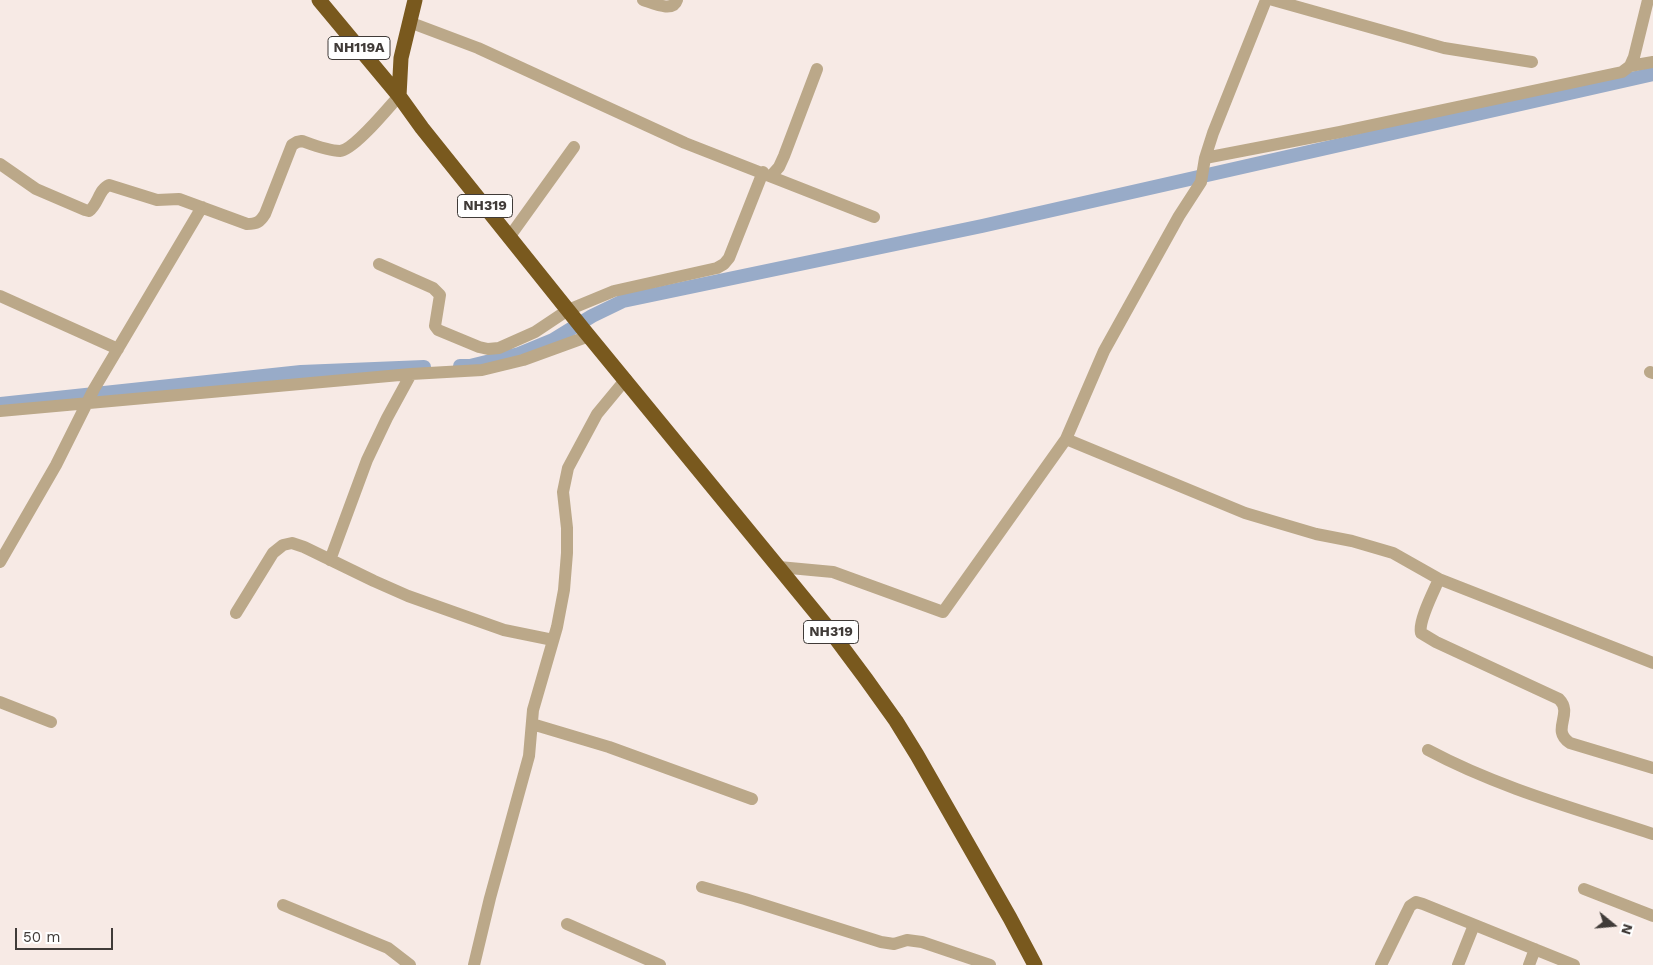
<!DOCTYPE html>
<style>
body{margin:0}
#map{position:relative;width:1653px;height:965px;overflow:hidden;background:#f7eae5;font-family:"Work Sans",sans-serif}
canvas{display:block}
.north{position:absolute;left:1588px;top:900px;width:50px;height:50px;-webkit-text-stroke:4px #fff;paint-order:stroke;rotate:107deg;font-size:14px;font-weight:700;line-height:20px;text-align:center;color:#403b38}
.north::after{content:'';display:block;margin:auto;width:18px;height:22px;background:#403b38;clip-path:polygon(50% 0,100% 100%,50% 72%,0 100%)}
.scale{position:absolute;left:15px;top:928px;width:98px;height:22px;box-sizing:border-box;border:2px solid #403b38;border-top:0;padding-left:6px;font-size:15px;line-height:18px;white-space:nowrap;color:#403b38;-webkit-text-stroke:4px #fff;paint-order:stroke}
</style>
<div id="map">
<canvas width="1653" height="965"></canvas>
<div class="north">N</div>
<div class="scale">50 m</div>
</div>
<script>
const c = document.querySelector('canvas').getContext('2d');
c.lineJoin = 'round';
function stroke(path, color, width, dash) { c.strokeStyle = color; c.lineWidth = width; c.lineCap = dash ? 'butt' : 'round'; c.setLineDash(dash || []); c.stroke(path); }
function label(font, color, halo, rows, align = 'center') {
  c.font = font + ' "Work Sans",sans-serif'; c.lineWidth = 4; c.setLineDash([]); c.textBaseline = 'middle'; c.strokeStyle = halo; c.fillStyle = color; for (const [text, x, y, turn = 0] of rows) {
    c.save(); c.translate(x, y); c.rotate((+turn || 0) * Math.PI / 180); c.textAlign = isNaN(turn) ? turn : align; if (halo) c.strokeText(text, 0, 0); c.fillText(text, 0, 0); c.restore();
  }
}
stroke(new Path2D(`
 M460 366H470L519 354 553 340 592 316 623 301 982 226 1653 74
 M0 404 301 372 424 367`), '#98abc8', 14);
stroke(new Path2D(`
 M643 0C653 3 673 13 677 0
 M1273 0 1444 48 1532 62
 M409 22 478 48 685 143 874 217
 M1630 66 1653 62
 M1205 158 1340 132 1622 72 1630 66 1634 57 1648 0
 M0 164 36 189 85 210 89 211C98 205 99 189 109 185L157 200 179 199 247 224C257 224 260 222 265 214L292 145 297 142 302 141C313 145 328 151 340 151 354 150 388 108 399 96
 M771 176 779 167 784 156 817 69
 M510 236 574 147
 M379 264 433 288 440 295 435 326 438 330 479 347 488 349 499 348 535 332 568 310 614 291 717 268 724 264 729 258 763 172
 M0 296 118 349
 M1650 372 1653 373
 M0 411 411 374 482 370 523 360 589 336
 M1066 439 1245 513 1316 534 1352 541 1393 553 1439 579 1653 663
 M330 560 367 460 387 418 411 374
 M0 562 56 465 94 389 202 207
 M779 567 833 572 943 612 1066 439 1104 351 1179 216 1201 182 1205 158 1213 133 1266 0
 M1439 579C1434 591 1418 621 1421 633L1436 642 1559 699C1574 714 1550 730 1570 743L1653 768
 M236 613 273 553 283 545 292 543 304 547 374 581 408 596 504 630 553 640
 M0 702 51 722
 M532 724 609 747 752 799
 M1428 750C1499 788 1577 809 1653 834
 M702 887 745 899 881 942 894 944 907 940 922 942 990 965
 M1584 889 1653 916
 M283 905 388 948 410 965
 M567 924 660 965
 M474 965 490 898 529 756 533 710 557 627 564 590 567 553V528L563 492 568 468 597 414 626 379
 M1381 965 1410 906 1416 902 1423 904 1574 965
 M1458 965 1474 925
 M1529 965 1535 949`), '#bba889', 12);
stroke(new Path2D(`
 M319 0 399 96 422 128 583 329 825 624 866 679 896 721 917 755 1010 918 1035 965
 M399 96 401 58 415 0`), '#79591e', 15);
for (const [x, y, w] of [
 [359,48,62],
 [485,206,55],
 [831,632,55]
]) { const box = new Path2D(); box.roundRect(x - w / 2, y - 11.5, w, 23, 4); c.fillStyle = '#fff'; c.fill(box); stroke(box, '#403b38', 1); }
label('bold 14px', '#403b38', null, [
 ["NH119A",359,48],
 ["NH319",485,206],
 ["NH319",831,632]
]);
</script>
